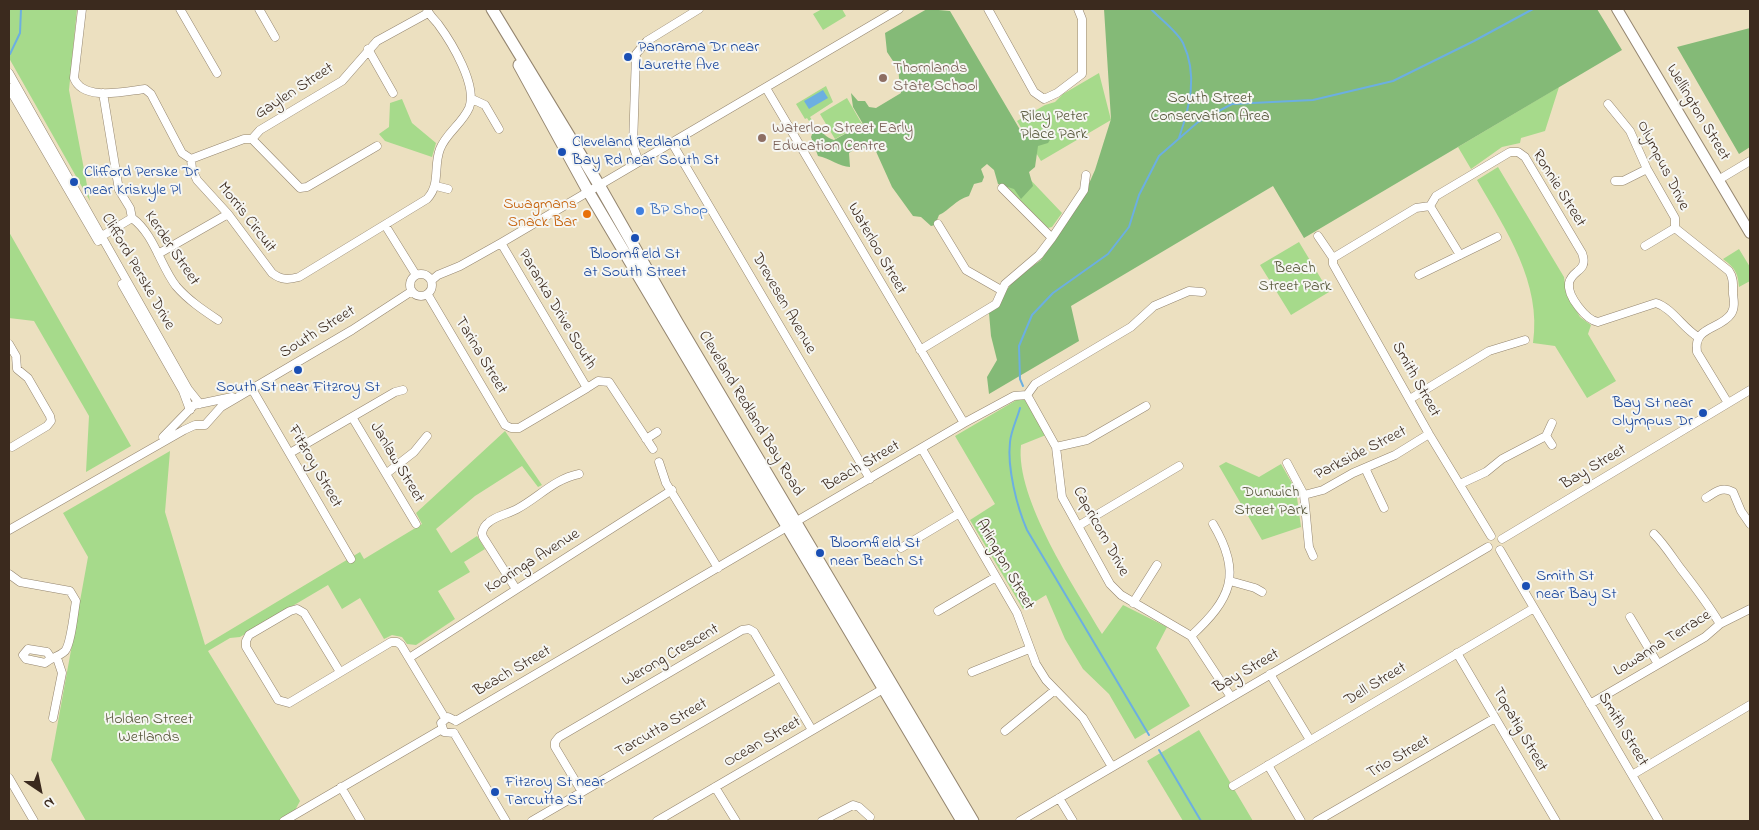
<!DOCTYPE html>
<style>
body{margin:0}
#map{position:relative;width:1759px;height:830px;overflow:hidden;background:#ece0c0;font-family:"Indie Flower",sans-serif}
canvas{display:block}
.frame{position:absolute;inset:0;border:10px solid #3b2a1e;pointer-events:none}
.north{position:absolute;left:15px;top:765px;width:50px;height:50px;-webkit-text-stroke:4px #f6f6f2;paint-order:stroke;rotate:146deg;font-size:14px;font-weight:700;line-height:20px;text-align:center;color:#3b2a1e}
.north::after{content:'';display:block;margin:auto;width:18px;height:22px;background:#3b2a1e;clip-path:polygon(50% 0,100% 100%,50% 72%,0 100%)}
</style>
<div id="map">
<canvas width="1759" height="830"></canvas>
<div class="frame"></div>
<div class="north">N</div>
</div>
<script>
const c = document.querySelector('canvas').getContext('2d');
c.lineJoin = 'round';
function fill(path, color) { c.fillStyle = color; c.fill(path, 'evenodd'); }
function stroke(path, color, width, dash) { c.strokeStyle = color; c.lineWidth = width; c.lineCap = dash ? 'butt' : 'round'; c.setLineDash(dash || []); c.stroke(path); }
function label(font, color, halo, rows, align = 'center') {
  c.font = font + ' "Indie Flower",sans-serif'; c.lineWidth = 4; c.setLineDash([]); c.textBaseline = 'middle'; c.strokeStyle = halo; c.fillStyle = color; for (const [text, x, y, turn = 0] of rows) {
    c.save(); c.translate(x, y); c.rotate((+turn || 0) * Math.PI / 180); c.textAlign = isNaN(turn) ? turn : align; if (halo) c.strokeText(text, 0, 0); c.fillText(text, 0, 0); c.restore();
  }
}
fill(new Path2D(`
 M9 9H77L69 90 90 201 9 58Z
 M822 9H842L846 16 823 30 813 14Z
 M1099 73 1111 120 1041 161 1017 121 1045 105 1055 102 1063 94Z
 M826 86 833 102 810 117 812 120 809 121 807 118 805 119 796 104Z
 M1559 87 1545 131 1521 138 1520 143 1502 147 1471 169 1458 147Z
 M847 98 862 124 835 139 820 114Z
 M402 99 412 123 436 143 432 157 385 141 379 134 389 127 390 103Z
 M1498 167 1564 277 1566 292 1580 317 1591 325 1588 334 1616 381 1587 398 1555 346 1533 343C1542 283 1506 230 1477 180Z
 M1023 172 1062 213 1052 227 1048 228 1003 183Z
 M9 232 131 446 86 472 89 416 34 321 9 318Z
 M1299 242 1329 292 1291 315 1260 265Z
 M1739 249 1750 267V281L1739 287C1738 273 1735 268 1723 259Z
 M1020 398 1025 400 1046 435 1021 445C1015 498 1075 588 1102 634L1123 605 1167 627 1156 648 1190 706 1135 739 1109 694 1083 669 1065 639 1046 595 1023 609 970 520 995 504 955 436Z
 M505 431 542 485 538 487 522 466 475 496 436 529 451 553 477 536 485 549 464 562 470 572 438 591 455 619 416 645 407 644 402 637 392 635 384 639 360 598 342 609 328 585 240 637 230 638 208 651 300 801 292 816 295 821H86L51 760 88 557 63 513 170 451 165 512 205 645 360 552 364 559 422 524 416 513Z
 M1226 462 1259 477 1281 464 1296 490 1301 527 1262 540 1219 466Z
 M1199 730 1253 821H1183L1147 761Z`), '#a6da8b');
fill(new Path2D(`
 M927 9 950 11 1019 128 1031 131 1049 129 1053 135 1048 143 1038 146 1035 167 1029 172 1033 186 1021 199 1014 189 998 184 994 170 987 164 981 169 984 177 982 182 974 184 969 196C955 200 950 210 939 215L935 225 931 226 921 217 913 216 892 187 874 147 855 149 849 153 850 167C840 167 829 158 818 156L811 137 814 129C823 131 826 138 834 140L863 124 853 107 851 93 858 101H865L869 107 876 108 901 93C901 84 898 80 899 70L887 52 885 33Z
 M1104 9H1597L1622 50 1304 238 1273 186 1071 306 1079 341 989 394 987 377 997 360 991 336 989 313 1015 279 1041 260 1087 188 1095 170 1111 119Z
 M1750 28V147L1739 154 1677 47Z`), '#84ba77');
fill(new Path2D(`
 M823 90 828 98 809 109 804 101Z`), '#6cafe1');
stroke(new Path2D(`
 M1151 9C1160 19 1177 31 1183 43 1198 75 1190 106 1179 138
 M10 54 20 33 21 9
 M1023 386 1020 379 1019 346 1032 315 1053 293 1108 254 1129 227 1139 195 1159 156 1198 122 1232 104 1313 100 1393 81 1474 41 1533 9
 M1020 408C1017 419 1011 431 1010 442 1007 468 1017 507 1027 530L1149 735
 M1159 750 1201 821`), '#6cafe1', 2);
const minor = new Path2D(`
 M82 9 74 78C83 102 126 91 145 89L151 94 182 153 191 159 192 169 197 180 228 214 272 273C281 280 288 280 299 277L427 199C441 184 433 167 440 149 446 133 462 124 469 108 478 86 452 43 438 24 434 19 429 15 427 9
 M180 9 217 73
 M259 9 275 37
 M988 9 1034 92 1044 99 1057 93 1082 74V19L1078 9
 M368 49 393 93
 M9 73 188 389 200 404
 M9 88 98 241
 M766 88 964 423
 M103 93 119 190 130 208 132 218C154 234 160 265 176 286 188 300 203 310 218 320
 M472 99 485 105 499 129
 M1608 104 1630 131 1647 169 1675 218V228L1729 271C1734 278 1733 286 1733 294 1734 301 1735 308 1731 314 1720 330 1693 326 1697 352L1728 403
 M252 139 300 188 307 187 377 146
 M672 143 870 479
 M191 159 244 139H252L260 130 342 81 377 41 428 13
 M639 162 633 146 636 54 647 41 699 9
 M1720 179 1750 161
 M1615 181H1623L1647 169
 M436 186 448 189
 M1002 188 1052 238
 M1430 206 1460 255
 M938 224 966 270 1001 290
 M385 225 416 275
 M1318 236 1333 258V264L1429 434 1491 536
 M97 239 132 218
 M501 243 587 388 598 381 609 382 653 449
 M1645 246 1675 228
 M158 254 228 214
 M1333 258 1416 208 1430 206 1436 196 1510 152H1518L1525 157 1582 253C1589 272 1572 269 1569 283 1567 296 1586 320 1598 322L1656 303C1672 308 1683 328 1698 337
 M410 285a11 11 0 1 1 22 0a11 11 0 1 1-22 0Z
 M1419 275 1497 237
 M432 280 438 275 460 266 501 243 899 9
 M122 284 183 391 190 410
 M428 295 505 425 511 428H519L587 388
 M9 344 16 356 17 369 28 378 50 416 51 421 47 426 12 447
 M920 350 996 304 1005 284 1039 255 1052 238 1084 190 1086 175
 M252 389 351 559
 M1027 395 1056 447 1062 497 1110 584 1121 595 1191 636 1231 697
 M1410 399 1489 351 1525 340
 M352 417 416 524
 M1552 423 1546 436 1552 445
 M163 437 194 405 232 397
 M646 439 657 432
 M1056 447 1087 440 1146 406
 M922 449 1017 613 1036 664 1046 680 1083 718 1112 767
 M290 453 395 392 403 390
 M659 462 666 483 718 568
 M1287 463 1304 495 1309 547 1313 556
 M1365 468 1384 508
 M387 473 414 452 427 436
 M1460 484 1486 472 1502 459 1546 436
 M1304 495 1323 490 1353 473 1395 455 1429 434
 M1706 498C1716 492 1722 486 1733 492L1741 511 1750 524
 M1078 526 1179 466
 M9 530 184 430 195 425H205L221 407 352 330 412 291
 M1654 534C1665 545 1672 557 1681 569 1695 587 1708 604 1720 624
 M1502 539 1750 390
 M901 548 958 514
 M1500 550 1659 821
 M9 574 20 582 70 591 76 601C74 612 71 644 65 651 59 657 52 657 45 663L26 659 23 655 28 649 47 652 51 658
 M1230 581 1255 588 1262 592
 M516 589 483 537 482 533C483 529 485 525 488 523 495 516 508 514 517 509 538 498 554 479 579 474
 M1133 603 1157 565
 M938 611 996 577
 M1630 617 1658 664
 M1191 636C1231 599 1243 574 1213 524
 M1457 653 1556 821
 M409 658 672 490
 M340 672 304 613 297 609 290 611 249 635 246 641V647L278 700 289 703 391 642H397L401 645 445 718
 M972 672 1029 649
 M1270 674 1310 740
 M1590 704 1705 637 1720 624 1750 609
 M53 718 62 673 57 658
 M456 721 964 423 1014 396 1027 395 1035 384 1131 327 1154 306 1189 291 1202 292
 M1005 731 1055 690
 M454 733 506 821
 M454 733 444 732 441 723 448 717 456 721
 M1268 765 1301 821
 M1632 775 1750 705
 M9 778 34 821
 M1233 786 1534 608
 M341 787 361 821
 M715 787 736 821
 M582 792 555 747V742L559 737 742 630 749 629 754 632 812 730
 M1059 798 1073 821
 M284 821 442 729
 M532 821 780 677
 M657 821 883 689
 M822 821 853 805 859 807 870 817
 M1020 821 1488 547
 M1317 821 1495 718`);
const major = new Path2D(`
 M1617 9 1750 233`);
const highway = new Path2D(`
 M492 9 599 185 677 322 973 821
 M519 65 588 191 962 821`);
stroke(minor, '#94856f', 9);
stroke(major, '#94856f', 12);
stroke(highway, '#94856f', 13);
stroke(minor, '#fff', 8);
stroke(major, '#fff', 10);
stroke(highway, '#fff', 11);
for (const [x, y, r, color] of [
 [628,57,5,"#1a4fb4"],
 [883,78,5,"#8d6e63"],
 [762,138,5,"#8d6e63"],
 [562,152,5,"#1a4fb4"],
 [74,182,5,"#1a4fb4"],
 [640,211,5,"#3f7fe0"],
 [587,214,5,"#e8710a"],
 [635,238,5,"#1a4fb4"],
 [298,370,5,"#1a4fb4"],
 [1703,413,5,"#1a4fb4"],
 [820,553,5,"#1a4fb4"],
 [1526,586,5,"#1a4fb4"],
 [495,792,5,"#1a4fb4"]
]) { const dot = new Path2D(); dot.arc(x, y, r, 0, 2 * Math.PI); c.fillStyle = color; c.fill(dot); stroke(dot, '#f6f6f2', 2); }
label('16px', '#164399', '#f6f6f2', [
 ["Panorama Dr near",638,48],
 ["Laurette Ave",638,66],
 ["Cleveland Redland",572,143],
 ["Bay Rd near South St",572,161],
 ["Clifford Perske Dr",84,173],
 ["near Kriskyle Pl",84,191],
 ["Bloomfield St",635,255,"center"],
 ["at South Street",635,273,"center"],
 ["South St near Fitzroy St",298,388,"center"],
 ["Bay St near",1693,404,"right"],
 ["Olympus Dr",1693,422,"right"],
 ["Bloomfield St",830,544],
 ["near Beach St",830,562],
 ["Smith St",1536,577],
 ["near Bay St",1536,595],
 ["Fitzroy St near",505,783],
 ["Tarcutta St",505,801]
], 'left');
label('16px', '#785e54', '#f6f6f2', [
 ["Thornlands",893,69],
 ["State School",893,87],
 ["Waterloo Street Early",772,129],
 ["Education Centre",772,147]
], 'left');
label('16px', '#3b2a1e', '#f6f6f2', [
 ["Gaylen Street",295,92,-33],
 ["Wellington Street",1697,113,59],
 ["Olympus Drive",1662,166,63],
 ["Ronnie Street",1558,189,58],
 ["Morris Circuit",246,218,52],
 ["Kerder Street",171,249,56],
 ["Waterloo Street",876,249,60],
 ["Clifford Perske Drive",137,272,60],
 ["Drevesen Avenue",783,304,60],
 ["Paranka Drive South",556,310,59],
 ["South Street",318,333,-32],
 ["Tarina Street",480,356,59],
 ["Smith Street",1415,380,61],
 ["Cleveland Redland Bay Road",750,414,59],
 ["Parkside Street",1361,454,-27],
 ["Janlaw Street",396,463,59],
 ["Fitzroy Street",314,467,60],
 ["Beach Street",862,467,-30],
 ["Bay Street",1594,468,-31],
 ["Capricorn Drive",1100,532,61],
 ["Kooringa Avenue",533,562,-32],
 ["Arlington Street",1004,565,60],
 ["Lowanna Terrace",1663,644,-32],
 ["Werong Crescent",671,656,-30],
 ["Beach Street",513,672,-30],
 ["Bay Street",1247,672,-30],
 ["Dell Street",1376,685,-31],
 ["Tarcutta Street",662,729,-30],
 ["Topatig Street",1519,730,60],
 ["Smith Street",1622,730,59],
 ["Ocean Street",763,743,-30],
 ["Trio Street",1399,758,-30]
]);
label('16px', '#565639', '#f6f6f2', [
 ["South Street",1210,99],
 ["Conservation Area",1210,117],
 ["Riley Peter",1054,117],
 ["Place Park",1054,135],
 ["Beach",1295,269],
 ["Street Park",1295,287],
 ["Dunwich",1271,493],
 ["Street Park",1271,511],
 ["Holden Street",149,720],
 ["Wetlands",149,738]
]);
label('16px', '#c56008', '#f6f6f2', [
 ["Swagmans",577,205],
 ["Snack Bar",577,223]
], 'right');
label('16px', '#366cbe', '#f6f6f2', [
 ["BP Shop",650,211]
], 'left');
</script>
